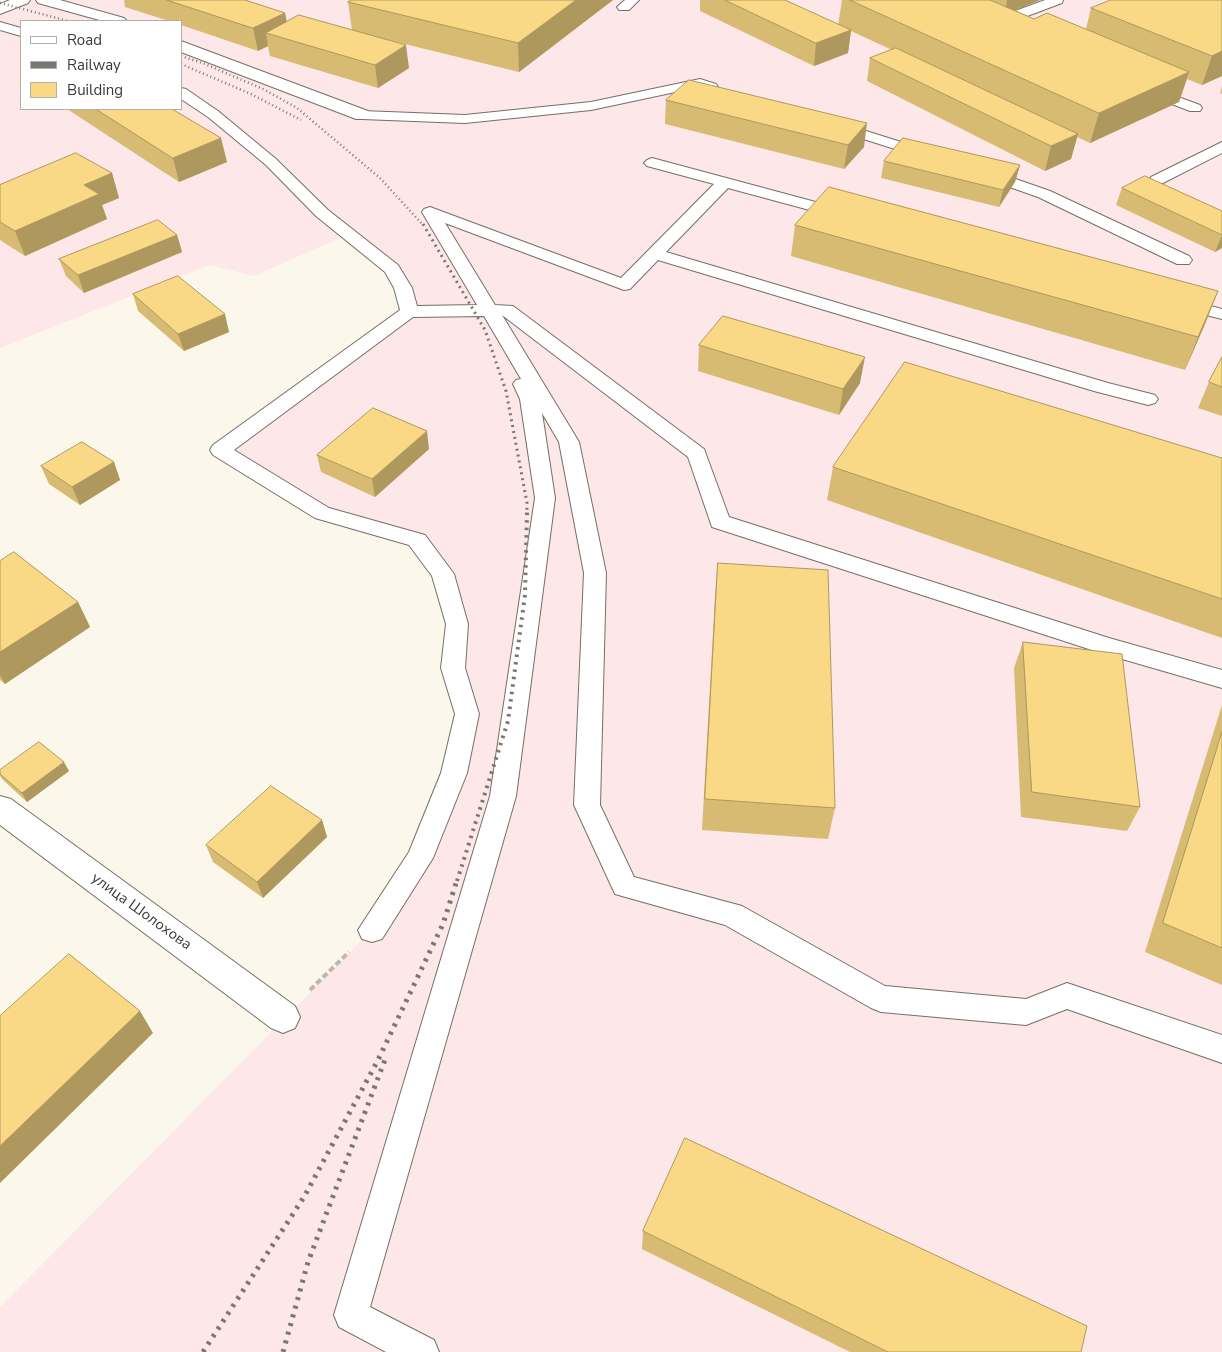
<!DOCTYPE html>
<meta charset="utf-8">
<style>
body{margin:0}
#map{position:relative;width:1222px;height:1352px;overflow:hidden;background:#fcf7eb;font-family:"Nunito Sans",sans-serif}
canvas{display:block}
.legend{position:absolute;left:20px;top:20px;width:162px;height:90px;box-sizing:border-box;background:#fff;border:1px solid #b0b0ae;margin:0;padding:6px 9px;list-style:none;font-size:15px;color:#3a3934}
.legend li{display:flex;align-items:center;gap:10px;height:25px}
.legend b{width:25px;border:1px solid #b0b0ae}
</style>
<div id="map">
<canvas width="1222" height="1352"></canvas>
<ul class="legend">
<li><b style="height:6px;background:#fff"></b>Road</li>
<li><b style="height:6px;background:#797770"></b>Railway</li>
<li><b style="height:14px;background:#fad986"></b>Building</li>
</ul>
</div>
<script>
const c = document.querySelector('canvas').getContext('2d');
c.lineJoin = 'round';
function fill(path, color) { c.fillStyle = color; c.fill(path, 'evenodd'); }
function stroke(path, color, width, dash) { c.strokeStyle = color; c.lineWidth = width; c.lineCap = dash ? 'butt' : 'round'; c.setLineDash(dash || []); c.stroke(path); }
function label(font, color, halo, rows, align = 'center') {
  c.font = font + ' "Nunito Sans",sans-serif'; c.lineWidth = 4.5; c.setLineDash([]); c.textBaseline = 'middle'; c.strokeStyle = halo; c.fillStyle = color; for (const [text, x, y, turn = 0] of rows) {
    c.save(); c.translate(x, y); c.rotate((+turn || 0) * Math.PI / 180); c.textAlign = isNaN(turn) ? turn : align; if (halo) c.strokeText(text, 0, 0); c.fillText(text, 0, 0); c.restore();
  }
}
fill(new Path2D(`
 M23 0H1222V1352H0V1307L372 930 454 773 457 624 418 540 322 513 220 450 409 312 403 288 349 234 254 276 210 265 0 348V9ZM21 21H181V109H21Z`), '#fde7e9');
const service = new Path2D(`
 M625 0H639L629 10H619L617 7Z
 M1045 0H1063L1062 3 998 27 993 28 986 24 988 21Z
 M0 22 21 28V36L0 30Z
 M700 79 716 84 718 87 716 90 711 91 699 87 591 110 465 123 362 119 357 118 355 115 357 112 362 111 465 115 591 102Z
 M1148 86 1200 105 1202 108 1200 111H1190L1143 93 1141 90 1143 87Z
 M181 88 186 89 218 111 276 159 328 210 398 265 412 288 417 306 477 305 422 212 424 209 430 207 621 278 714 184 647 166 644 163 647 160 652 158 849 211 851 214 849 217 843 219 728 188 666 252 1108 383 1155 395 1158 399 1155 403 1148 405 1094 391 658 260 630 289 624 290 445 223 495 305 513 306 704 449 729 517 1109 638 1222 670V688L1098 652 712 527 688 457 502 315 579 442 606 573 600 805 634 877 742 906 885 986 1026 999 1067 983 1222 1035V1063L1067 1009 1026 1025 881 1012 871 1008 725 925 615 894 574 805 584 573 559 442 542 413 555 498 516 796 370 1307 434 1340 439 1352H386L339 1327 334 1315 490 796 535 498 520 399 513 384 516 380 521 379 484 316 413 317 234 450 329 508 425 535 454 574 468 624 465 668 479 714 467 773 433 858 382 939 372 942 362 939 358 930 409 852 441 773 455 714 441 668 446 624 432 576 409 545 315 518 213 455 210 450 213 445 400 310 394 288 385 272 316 216 266 165 208 117 181 99Z
 M834 121 933 152 936 155 933 158H923L829 128 827 125 829 122Z
 M1222 142V153L1163 183H1151L1149 180 1151 177Z
 M984 168 1050 191 1189 256 1192 260 1189 264H1177L1038 197 978 176 976 173 978 170Z
 M1180 298 1222 309V319L1174 307 1171 303 1174 299Z`);
const minor = new Path2D(`
 M36 0H60L124 18 127 21H103L38 3Z
 M181 41 368 111 371 115 368 119H356L181 52Z
 M0 796 11 799 295 1006 300 1017 295 1028 283 1033 271 1028 0 825Z`);
const tertiary = new Path2D(`
 M10 0H30L28 3 0 14V4Z`);
stroke(service, '#747065', 2);
stroke(minor, '#747065', 2);
stroke(tertiary, '#747065', 2);
stroke(new Path2D(`
 M310 990 349 952`), '#bdb9af', 4, [6, 3]);
fill(service, '#fff');
fill(minor, '#fff');
fill(tertiary, '#fff');
stroke(new Path2D(`
 M0 3 68 21
 M181 56 205 64 263 89 297 108 380 178 423 225
 M181 64 251 94 301 120`), '#797770', 2.5, [1, 3]);
stroke(new Path2D(`
 M423 224 485 330 506 391 527 503V513`), '#797770', 3, [2, 4]);
stroke(new Path2D(`
 M457 881 508 721 525 595 527 512`), '#797770', 4, [2.5, 5]);
stroke(new Path2D(`
 M203 1352 304 1197 378 1060 443 924 457 880
 M283 1352 308 1262 386 1057`), '#797770', 5, [3, 6]);
fill(new Path2D(`
 M124 0H245L285 13 287 22 352 30 348 2 352 0H613L519 72 372 36 409 68 378 88 270 56 268 46 258 51 181 25V21H169L125 7Z
 M700 0H785L838 25 842 0H1040L1015 10 1034 19 1086 29 1091 8 1222 0V76L1202 85 1187 79 1179 102 1090 143 1077 137 1071 159 1045 171 867 81 870 58 892 50 851 31 848 53 814 66 700 11Z
 M1222 86V94L1220 93Z
 M666 100 864 147 844 169 665 124Z
 M67 109H172L227 162 179 182Z
 M884 161 1020 165 1015 182 999 207 881 178Z
 M112 173 119 198 102 205 107 219 25 256 0 240V185Z
 M1122 188 1222 212V248L1215 252 1116 205Z
 M795 225 1218 291 1205 324 1185 370 791 256Z
 M177 235 182 252 84 293 66 276 59 259Z
 M133 294 229 332 184 351 138 311Z
 M699 345 860 383 839 415 698 371Z
 M1222 357V416L1198 408 1209 382Z
 M429 449 375 497 321 472 317 455Z
 M1222 458V638L827 500 833 467Z
 M114 462 120 480 80 505 49 484 41 466Z
 M0 561 78 602 90 627 5 684 0 680Z
 M718 563 835 808 828 839 702 830 715 596Z
 M1023 642 1140 807 1127 831 1021 817 1014 668Z
 M1222 705V985L1145 952Z
 M0 770 69 771 27 802 3 780 0 776Z
 M322 820 327 837 263 898 213 862 206 845Z
 M643 1231 1081 1352H850L642 1249Z`), '#d7bb73');
fill(new Path2D(`
 M576 0H613L519 72 518 43Z
 M1007 0H1040L1004 15Z
 M285 13 289 35 266 33 268 46 258 51 253 28Z
 M851 30 848 53 814 66 816 43Z
 M406 45 409 68 378 88 375 65Z
 M1222 51V76L1202 85 1212 56Z
 M1189 72 1179 102 1090 143 1099 113Z
 M867 123 864 147 844 169 848 145Z
 M1078 134 1071 159 1045 171 1051 146Z
 M221 138 227 162 179 182 173 158Z
 M1020 165 1015 182 999 207 1003 190Z
 M112 173 119 198 102 205 107 219 25 256 15 231 84 185Z
 M177 235 182 252 84 293 78 275Z
 M1222 235V248L1215 252Z
 M1218 291 1205 324 1185 370 1198 337Z
 M225 314 229 332 184 351 178 334Z
 M865 357 860 383 839 415 843 389Z
 M427 431 429 449 375 497 372 479Z
 M114 462 120 480 80 505 72 487Z
 M78 602 90 627 5 684 0 675V652Z
 M64 762 69 771 27 802 22 793Z
 M322 820 327 837 263 898 257 882Z
 M140 1011 153 1033 0 1183V1146Z`), '#af985e');
const building = new Path2D(`
 M167 0H245L285 13 253 28Z
 M352 0H576L518 43 348 2Z
 M725 0H785L851 30 816 43Z
 M850 0H990L1034 19 1047 13 1189 72 1099 113Z
 M1111 0H1222V51L1212 56 1091 8Z
 M299 15 406 45 375 65 266 33Z
 M896 48 1078 134 1051 146 870 58Z
 M689 80 867 123 848 145 666 100Z
 M96 109H172L221 138 173 158Z
 M903 138 1020 165 1003 190 884 161Z
 M76 153 112 173 84 185 99 194 15 231 0 222V185Z
 M1145 176 1222 211V235L1122 188Z
 M829 187 1218 291 1198 337 795 225Z
 M158 220 177 235 78 275 59 259Z
 M178 276 225 314 178 334 133 294Z
 M723 316 865 357 843 389 699 345Z
 M1222 357V387L1209 382Z
 M905 362 1222 458V599L833 467Z
 M373 408 427 431 372 479 317 455Z
 M82 442 114 462 72 487 41 466Z
 M14 552 78 602 0 652V561Z
 M718 563 828 570 835 808 705 799Z
 M1023 642 1122 654 1140 807 1032 792Z
 M1222 732V948L1163 923Z
 M39 742 64 762 22 793 0 774V770Z
 M271 786 322 820 257 882 206 845Z
 M69 954 140 1011 0 1146V1016Z
 M685 1138 1087 1326 1081 1352H888L643 1231Z`);
fill(building, '#fad986');
stroke(building, '#af985e', 1);
label('15px', '#3a3934', '#fff', [
 ["улица Шолохова",141,912,36]
]);
</script>
